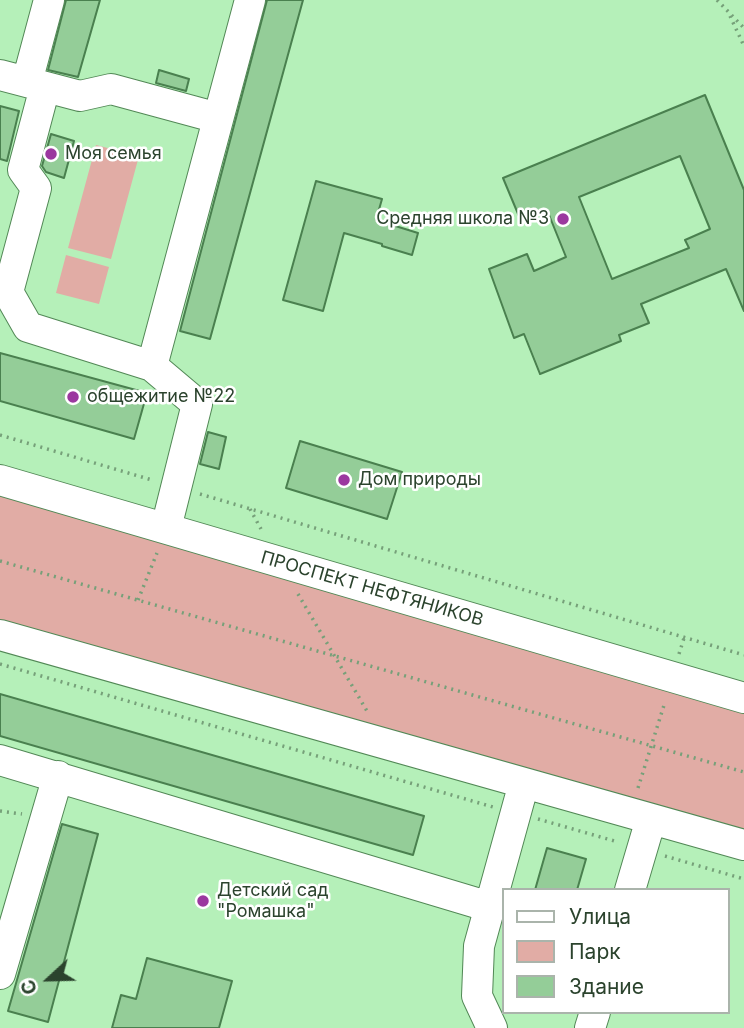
<!DOCTYPE html>
<meta charset="utf-8">
<style>
body{margin:0}
#map{position:relative;width:744px;height:1028px;overflow:hidden;background:#b5f0b9;font-family:Inter,sans-serif}
canvas{display:block}
.legend{position:absolute;left:502px;top:888px;width:228px;height:126px;box-sizing:border-box;background:#fff;border:2px solid #aab4ab;margin:0;padding:9px 12px;list-style:none;font-size:21px;color:#2b432d}
.legend li{display:flex;align-items:center;gap:14px;height:35px}
.legend b{width:35px;border:2px solid #aab4ab}
.north{position:absolute;left:14px;top:944px;width:70px;height:70px;-webkit-text-stroke:5px #fff;paint-order:stroke;rotate:248deg;font-size:19px;font-weight:700;line-height:28px;text-align:center;color:#2b432d}
.north::after{content:'';display:block;margin:auto;width:24px;height:32px;background:#2b432d;clip-path:polygon(50% 0,100% 100%,50% 72%,0 100%)}
</style>
<div id="map">
<canvas width="744" height="1028"></canvas>
<ul class="legend">
<li><b style="height:9px;background:#fff"></b>Улица</li>
<li><b style="height:19px;background:#e1aca5"></b>Парк</li>
<li><b style="height:19px;background:#94cd98"></b>Здание</li>
</ul>
<div class="north">С</div>
</div>
<script>
const c = document.querySelector('canvas').getContext('2d');
c.lineJoin = 'round';
function fill(path, color) { c.fillStyle = color; c.fill(path, 'evenodd'); }
function stroke(path, color, width, dash) { c.strokeStyle = color; c.lineWidth = width; c.lineCap = dash ? 'butt' : 'round'; c.setLineDash(dash || []); c.stroke(path); }
function label(font, color, halo, rows, align = 'center') {
  c.font = font + ' Inter,sans-serif'; c.lineWidth = 5; c.setLineDash([]); c.textBaseline = 'middle'; c.strokeStyle = halo; c.fillStyle = color; for (const [text, x, y, turn = 0] of rows) {
    c.save(); c.translate(x, y); c.rotate((+turn || 0) * Math.PI / 180); c.textAlign = isNaN(turn) ? turn : align; if (halo) c.strokeText(text, 0, 0); c.fillText(text, 0, 0); c.restore();
  }
}
fill(new Path2D(`
 M96 145 139 156 111 259 68 248Z
 M66 255 109 267 99 304 56 293Z
 M0 491 744 700V840L0 626Z`), '#e1aca5');
const building = new Path2D(`
 M66 0H100L78 77 48 70Z
 M267 0H303L210 339 180 331Z
 M159 70 189 79 186 91 156 83Z
 M705 95 744 190V311L726 269 641 304 649 323 619 335 621 341 540 374 524 334 514 338 489 269 527 254 534 271 566 257 547 210 521 221 503 178ZM680 156 710 229 685 240 689 248 612 279 579 197Z
 M0 106 19 111 7 161 0 159Z
 M51 134 74 141 64 178 46 172 42 166Z
 M316 181 382 199 376 220 418 233 412 255 382 246V244L344 233 323 311 283 300Z
 M0 353 147 393 134 439 0 401Z
 M208 432 226 437 219 469 200 464Z
 M300 441 402 472 387 519 286 488Z
 M0 694 424 816 413 855 0 736Z
 M62 824 98 834 48 1022 8 1011Z
 M547 848 586 859 577 890H535Z
 M147 958 232 981 219 1028H112L121 995 136 999Z`);
fill(building, '#94cd98');
stroke(building, '#4a804f', 2);
const minor = new Path2D(`
 M0 75 80 96 111 89 218 118
 M27 82 49 0
 M45 87 23 170 36 188 8 292 28 327 152 366
 M0 480 744 698
 M166 528 197 404 152 366 250 0
 M0 635 744 845
 M0 760 490 907
 M630 890 651 819
 M0 974 58 776
 M492 1028 477 996 479 946 524 783
 M590 1028 595 1012`);
stroke(minor, '#528856', 32);
stroke(new Path2D(`
 M717 0 744 28
 M730 16 744 46
 M0 435 152 480
 M200 494 744 655
 M250 509 261 529
 M0 561 744 772
 M298 594 367 711
 M138 600 157 553
 M679 654 684 638
 M0 664 493 807
 M638 788 665 702
 M0 811 22 814
 M538 819 618 842
 M665 856 744 879`), '#76a079', 3.5, [2, 5]);
stroke(minor, '#fff', 30);
for (const [x, y, r, color] of [
 [51,154,7,"#9b389f"],
 [563,219,7,"#9b389f"],
 [73,397,7,"#9b389f"],
 [344,480,7,"#9b389f"],
 [203,901,7,"#9b389f"]
]) { const dot = new Path2D(); dot.arc(x, y, r, 0, 2 * Math.PI); c.fillStyle = color; c.fill(dot); stroke(dot, '#fff', 2.5); }
label('18px', '#2b432d', '#fff', [
 ["Моя семья",65,154],
 ["Средняя школа №3",549,219,"right"],
 ["общежитие №22",87,397],
 ["Дом природы",358,480],
 ["Детский сад",217,891],
 ["\"Ромашка\"",217,912]
], 'left');
label('18px', '#2b432d', '#fff', [
 ["ПРОСПЕКТ НЕФТЯНИКОВ",372,589,16]
]);
</script>
